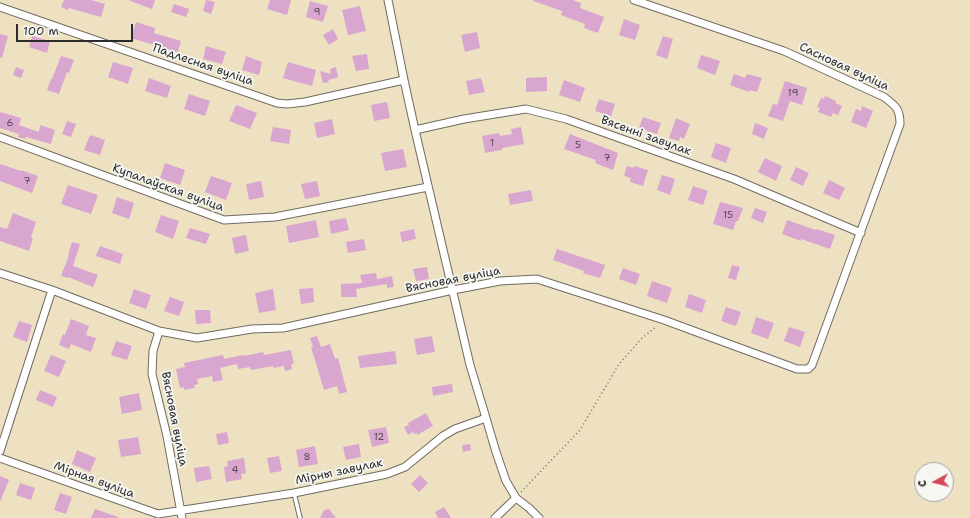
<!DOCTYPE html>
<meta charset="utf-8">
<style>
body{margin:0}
#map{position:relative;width:970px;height:518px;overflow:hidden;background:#ede1c1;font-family:"Shantell Sans",sans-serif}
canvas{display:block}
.north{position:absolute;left:914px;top:462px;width:40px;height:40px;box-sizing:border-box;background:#f6f6f2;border:1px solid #a5a5a2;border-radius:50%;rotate:263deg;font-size:11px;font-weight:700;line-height:16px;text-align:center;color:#2b2b2b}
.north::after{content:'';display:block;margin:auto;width:14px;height:18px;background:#d1495b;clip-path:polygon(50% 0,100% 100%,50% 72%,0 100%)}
.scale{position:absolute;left:16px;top:24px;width:117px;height:18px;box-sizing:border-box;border:2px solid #2b2b2b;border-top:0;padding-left:5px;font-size:12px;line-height:14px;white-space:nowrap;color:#2b2b2b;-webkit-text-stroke:3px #f6f6f2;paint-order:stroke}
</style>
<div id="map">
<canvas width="970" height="518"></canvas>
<div class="north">С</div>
<div class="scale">100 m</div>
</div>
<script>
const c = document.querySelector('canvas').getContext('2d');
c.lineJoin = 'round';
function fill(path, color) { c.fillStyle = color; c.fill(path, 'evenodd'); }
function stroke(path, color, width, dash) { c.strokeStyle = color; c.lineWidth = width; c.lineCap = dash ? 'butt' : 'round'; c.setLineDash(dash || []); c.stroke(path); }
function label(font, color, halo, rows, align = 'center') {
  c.font = font + ' "Shantell Sans",sans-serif'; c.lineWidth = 3.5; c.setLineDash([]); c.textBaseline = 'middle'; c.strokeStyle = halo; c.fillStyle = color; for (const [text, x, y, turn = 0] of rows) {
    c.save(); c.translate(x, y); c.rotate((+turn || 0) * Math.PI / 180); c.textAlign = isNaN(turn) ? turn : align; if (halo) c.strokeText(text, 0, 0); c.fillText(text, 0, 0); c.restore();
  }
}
fill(new Path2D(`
 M64 0H91L105 4 101 17 69 8 68 10 61 7Z
 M128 0H155L152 9Z
 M206 0 215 2 211 14 203 11Z
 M270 0H291L287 15 267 9Z
 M533 0H573L581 3 580 8 604 17 598 33 584 28 585 24 561 15 562 11 533 1Z
 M310 1 328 6 323 22 306 17Z
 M174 4 189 9 186 17 171 12Z
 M360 6 366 31 348 35 342 10Z
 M624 19 640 25 635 40 619 35Z
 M136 22 155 28 154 33 181 41 178 52 131 38Z
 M333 29 338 39 329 45 323 35Z
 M477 32 480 48 465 52 461 35Z
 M0 34 8 36 2 58 0 57Z
 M32 36 50 41 47 53 29 47Z
 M663 36 673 39 667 59 656 55Z
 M206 46 226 52 222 64 203 59Z
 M367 54 369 69 356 71 352 56Z
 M701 55 720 61 715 75 697 68Z
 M61 56 74 60 69 73 67 72 59 94 47 90 51 79H52Z
 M246 56 262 62 259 75 242 70Z
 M113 62 133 68 128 84 108 77Z
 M288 62 316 70 312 86 283 78Z
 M16 67 24 70 21 78 13 75Z
 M336 67 338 77H339L328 80 329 82 323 83 320 71 331 74 330 69Z
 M734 74 745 78 747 74 762 78 757 92 749 90V92L730 85Z
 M547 77V91L526 92V78Z
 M149 78 171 86 167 98 145 91Z
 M481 78 485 92 469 95 466 81Z
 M564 80 585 88 580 102 559 95Z
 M785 81 807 88 802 105 790 101 783 121 768 116 773 104 777 105Z
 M189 94 210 101 205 116 184 109Z
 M825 96 836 101 835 103 842 106 838 115 833 113 831 117 818 112 820 108 817 107 821 98 824 99Z
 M599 99 615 104 611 116 595 111Z
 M387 102 390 118 374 121 371 105Z
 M236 105 257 113 250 129 229 121Z
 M862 106 873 111 866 128 851 122 856 109 861 111Z
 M0 112 21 118 19 125 39 132 40 125 55 130 51 144 26 137V139L18 137 19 134 0 128Z
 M643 117 661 123 657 134 639 128Z
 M676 118 690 124 684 139 680 137 679 141 669 138Z
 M332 119 335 134 317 138 314 123Z
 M67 121 76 124 71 137 62 134Z
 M755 123 768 128 764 139 752 134Z
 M273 127 291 130 289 144 270 141Z
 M521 127 524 144 502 148V150L485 153 482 136 499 133 500 136 512 134 511 129Z
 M570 134 618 153 613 170 595 163 596 160 564 149Z
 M90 135 105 140 100 155 84 150Z
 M716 143 731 148 726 163 711 157Z
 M403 149 407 167 385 171 381 153Z
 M765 158 782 166 776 181 758 172Z
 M165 163 185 170 180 185 160 178Z
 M0 164 21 171V170L38 176 32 193 0 181Z
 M627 166 634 168V166L648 170 643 186 630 182 631 178 624 176Z
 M796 167 809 173 803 186 790 180Z
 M662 175 675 179 670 195 657 190Z
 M211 176 232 183 226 200 205 192Z
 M829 180 845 188 839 200 823 193Z
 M261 181 264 197 249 200 246 184Z
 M317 181 320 196 305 199 301 184Z
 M68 185 98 195 91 214 61 204Z
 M693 186 708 191 703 205 688 200Z
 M531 190 533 201 510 205 508 194Z
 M117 197 134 203 129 219 112 213Z
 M720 202 743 208 738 221H736L733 230 713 224Z
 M755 208 767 212 763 223 751 218Z
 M13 213 36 222 31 237 33 238 29 251 0 241V227L7 229Z
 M161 215 179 221 173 239 155 232Z
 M346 218 349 230 331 234 329 221Z
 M316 220 319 237 289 243 286 226Z
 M787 220 816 230V229L835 235 830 249 801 239V241L782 234Z
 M190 228 210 234 206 244 186 238Z
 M414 229 416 239 402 242 400 232Z
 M246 235 249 251 235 254 232 238Z
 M364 239 366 250 348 253 346 242Z
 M72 242 80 244 73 266 98 275 93 287 68 277V278L61 276 69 255H68Z
 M100 246 123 254 120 264 96 256Z
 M557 249 605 265 600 278 583 273 584 271 553 260Z
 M732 265 740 267 736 280 728 278Z
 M427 267 429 279 416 281 413 269Z
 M623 268 640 274 636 285 619 279Z
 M376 273 377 279 392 276 394 287 387 288V284L356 289 357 297H341V284L362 283 360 275Z
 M652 281 672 288 667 303 647 296Z
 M313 288 314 302 301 304 299 289Z
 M134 289 151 295 146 309 129 303Z
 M273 289 276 310 259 313 255 293Z
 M689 294 706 300 702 313 685 307Z
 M170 297 184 302 179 316 164 311Z
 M726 307 741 312 736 326 721 321Z
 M195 310H210L211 323 196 324Z
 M756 317 774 323 768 339 751 333Z
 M71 319 89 326 86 335 96 338 91 352 71 344 69 349 59 345 63 334 65 335Z
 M19 321 32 325 27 342 13 337Z
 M789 327 805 332 800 347 784 341Z
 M317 336 321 347 330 344 335 359 338 358 347 392 339 394 337 386 324 390 315 360 311 348 313 347 310 338Z
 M432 336 435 352 417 355 414 339Z
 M116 341 132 346 127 360 111 355Z
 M291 350 294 364H291L292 369 285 371 284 366 273 368V366L251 370 250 367 238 369 237 364 220 368 223 380 213 382 212 376 197 379 198 384 194 385 195 388 184 390V387L180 388 176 369 185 367 184 363 223 355 224 359 243 355 244 356 263 352 264 355Z
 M395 351 397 364 360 368 358 356Z
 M51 355 66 361 59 377 44 371Z
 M452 384 453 392 433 396 432 387Z
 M40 390 57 397 53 407 36 400Z
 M139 393 142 410 122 414 119 397Z
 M426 413 433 426 417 435V433L414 434 413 432 408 435 404 427 409 425 408 423Z
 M386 427 389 443 372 447 368 430Z
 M227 432 229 443 218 445 216 434Z
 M138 437 141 454 121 457 118 440Z
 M359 444 361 457 346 460 343 447Z
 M470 444 471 450 463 452 462 445Z
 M315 446 318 464 299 467 296 450Z
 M77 450 96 458 90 472 72 464Z
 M279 456 282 471 270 473 267 458Z
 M244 458 246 473 241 474 242 479 226 482 224 467 228 466 227 461Z
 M209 466 212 479 196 482 194 468Z
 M420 475 428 483 419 492 411 484Z
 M0 476 9 480 0 502Z
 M20 483 35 488 31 500 16 495Z
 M60 493 72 497 66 514 54 510Z
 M444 507 451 518H438L435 512Z
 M95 509 118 517V518H91Z
 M329 509 336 518H320L324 510Z`), '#d9a6d0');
const lane = new Path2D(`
 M294 493 300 518`);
const street = new Path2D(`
 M388 0 404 80 415 130 470 365 486 418 496 452 506 481 516 498 529 508 539 518
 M0 7 277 103 287 104 305 102 404 80
 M415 130 464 119 526 109 566 119 734 179 861 233
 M0 137 224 220 275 217 428 187
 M0 273 52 290 159 331 197 338 252 329 283 328 453 290 500 281 537 279 664 320 797 369H808L812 365 900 124C900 109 896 106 884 97L784 51 634 0
 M159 331 153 351 152 374 167 436 182 518
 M0 451 52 290
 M0 458 158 514 294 493 387 474 405 467 443 436 455 429 486 418
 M495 518 516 498`);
stroke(lane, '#6f6b60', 5.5);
stroke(street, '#6f6b60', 9);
stroke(new Path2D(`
 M521 492 580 430 619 364 641 339 657 326`), '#6f6b60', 1.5, [1, 3]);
stroke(lane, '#fff', 3.5);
stroke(street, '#fff', 7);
label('10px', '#564a54', null, [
 ["9",317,12],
 ["19",793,93],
 ["6",10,123],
 ["1",492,143],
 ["5",578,145],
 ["7",607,158],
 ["7",27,181],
 ["15",728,215],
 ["12",379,437],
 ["8",307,457],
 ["4",235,470]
]);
label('12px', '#2b2b2b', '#f6f6f2', [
 ["Падлесная вуліца",203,65,19],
 ["Сасновая вуліца",844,67,25],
 ["Вясенні завулак",646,136,20],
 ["Купалаўская вуліца",168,188,20],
 ["Вясновая вуліца",453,280,-11],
 ["Вясновая вуліца",174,419,79],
 ["Мірны завулак",339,472,-12],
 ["Мірная вуліца",94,480,20]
]);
</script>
